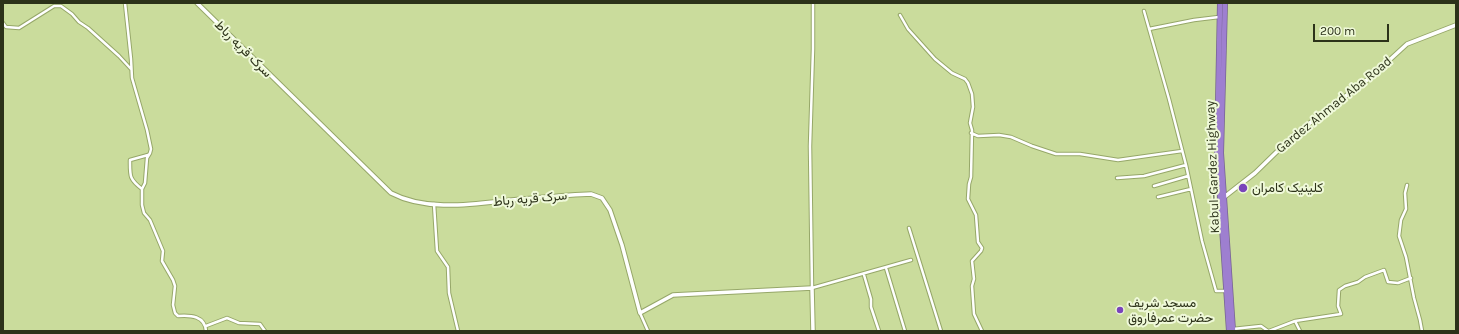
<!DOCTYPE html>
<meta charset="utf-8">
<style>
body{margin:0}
#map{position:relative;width:1459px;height:334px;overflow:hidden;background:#cadc9c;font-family:Karla,sans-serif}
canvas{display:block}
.frame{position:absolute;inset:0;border:4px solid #2c3219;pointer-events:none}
.scale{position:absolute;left:1313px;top:24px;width:76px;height:18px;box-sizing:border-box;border:2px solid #2c3219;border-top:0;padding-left:5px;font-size:12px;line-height:14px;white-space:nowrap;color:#2c3219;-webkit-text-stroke:3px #eff9d9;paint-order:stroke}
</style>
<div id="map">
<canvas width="1459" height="334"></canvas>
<div class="frame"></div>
<div class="scale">200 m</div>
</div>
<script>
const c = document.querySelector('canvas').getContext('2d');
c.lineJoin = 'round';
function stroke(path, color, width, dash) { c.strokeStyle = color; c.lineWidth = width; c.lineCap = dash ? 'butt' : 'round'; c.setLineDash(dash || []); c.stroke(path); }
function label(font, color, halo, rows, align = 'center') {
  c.font = font + ' Karla,Vazirmatn,sans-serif'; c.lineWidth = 4; c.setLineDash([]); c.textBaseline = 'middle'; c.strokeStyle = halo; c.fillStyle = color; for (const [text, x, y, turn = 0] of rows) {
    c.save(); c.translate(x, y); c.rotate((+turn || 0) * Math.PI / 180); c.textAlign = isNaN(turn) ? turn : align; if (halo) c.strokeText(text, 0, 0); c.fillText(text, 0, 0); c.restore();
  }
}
const street = new Path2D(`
 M125 3 131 59 132 78 147 130 151 149 150 153 147 158 145 183 142 189V205L144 213 150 220 163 251 162 261 173 280 175 286 173 305 175 313 178 316C191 315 205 316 206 331
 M813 3V49L810 146 812 288 911 260
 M1144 11 1169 99 1186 165 1202 241 1216 291H1226
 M900 15 908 29 935 59 952 73 965 79 968 83 972 94 973 107 970 123 972 130 971 177 969 184 968 199 976 215 978 242 982 248 981 251 972 261 974 279 972 286 974 314 982 331
 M3 23 6 27 19 28 54 6H61L72 14 79 22 88 28 119 56 131 69
 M1149 29 1194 20 1219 17
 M971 133 978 136 999 135 1011 137 1032 146 1056 154H1080L1118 160 1182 151
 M1117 178 1144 176 1186 165
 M1407 185 1405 193 1406 209 1401 220 1399 236 1406 257 1414 298 1420 320 1422 331
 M1154 186 1188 176
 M142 189C129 179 130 176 130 160L148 155
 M1158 197 1191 189
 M434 204 437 251 448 267 449 293 458 331
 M909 228 941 331
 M886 268 905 331
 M864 275 871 299V307L879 331
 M640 313 648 331
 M1295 321 1300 331
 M206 326 227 318 239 323 260 324 265 331
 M1233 329 1261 326 1268 331
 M1269 331 1295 321 1341 314 1338 306 1339 290 1345 286 1358 282 1365 277 1384 270 1388 282 1398 283 1411 278`);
const secondary = new Path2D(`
 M197 3 391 193C427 212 473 204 512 200 538 198 565 195 591 194L602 198 610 210 622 245 640 313 673 295 812 288 813 331
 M1223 198 1255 173 1294 135 1371 77 1407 44 1456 25`);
const highway = new Path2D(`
 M1220 3 1217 153 1229 331
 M1225 3 1221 153 1233 331`);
stroke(street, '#96a769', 4.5);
stroke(secondary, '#96a769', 5.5);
stroke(highway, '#766490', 6);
stroke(street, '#fff', 2.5);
stroke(secondary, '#fff', 3.5);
stroke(highway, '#9e7fd0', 4.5);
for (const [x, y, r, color] of [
 [1243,188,5,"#7944bb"],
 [1120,310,4,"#7944bb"]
]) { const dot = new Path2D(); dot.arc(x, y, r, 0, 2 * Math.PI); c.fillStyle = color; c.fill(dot); stroke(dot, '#eff9d9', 1.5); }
label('13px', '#2c3219', '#eff9d9', [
 ["سرک قریه رباط",243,49,45],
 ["Gardez Ahmad Aba Road",1334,105,-39],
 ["Kabul-Gardez Highway",1213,167,-92],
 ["سرک قریه رباط",530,199,-5]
]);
label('13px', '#2c3219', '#eff9d9', [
 ["کلینیک کامران",1252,188],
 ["مسجد شریف",1128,303],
 ["حضرت عمرفاروق",1128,318]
], 'left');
</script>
